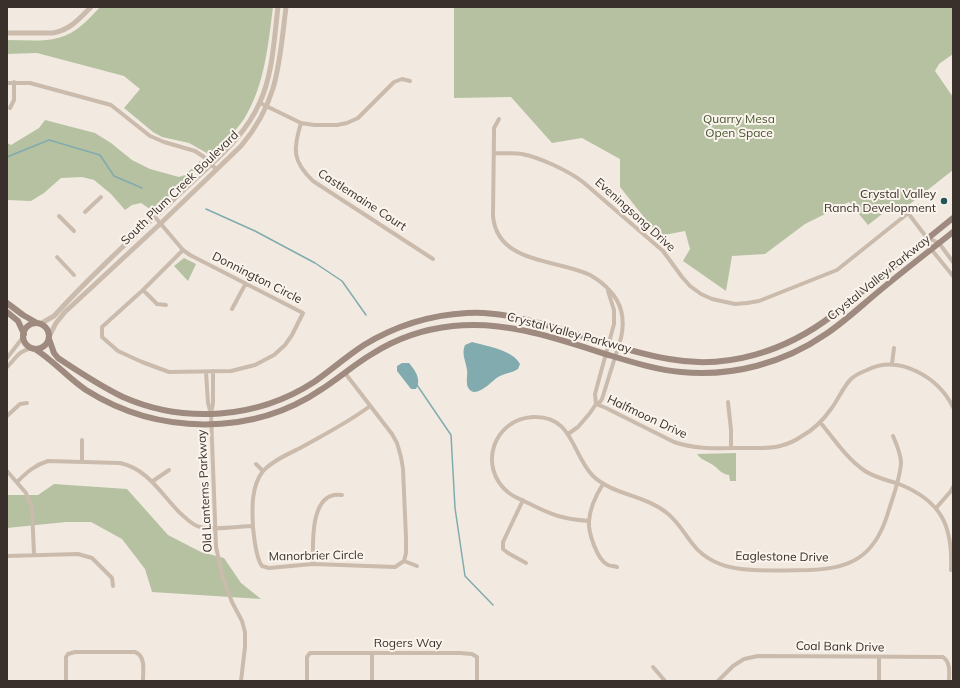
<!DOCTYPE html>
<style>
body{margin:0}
#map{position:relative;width:960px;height:688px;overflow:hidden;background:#f2eae1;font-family:Mulish,sans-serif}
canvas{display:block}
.frame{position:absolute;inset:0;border:8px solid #39302b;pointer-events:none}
</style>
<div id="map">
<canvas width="960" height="688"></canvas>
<div class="frame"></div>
</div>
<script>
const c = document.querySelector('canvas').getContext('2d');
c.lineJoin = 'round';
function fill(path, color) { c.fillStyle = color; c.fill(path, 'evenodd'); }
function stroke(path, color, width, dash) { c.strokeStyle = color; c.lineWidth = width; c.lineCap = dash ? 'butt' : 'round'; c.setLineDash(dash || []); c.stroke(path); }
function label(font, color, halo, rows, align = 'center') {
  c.font = font + ' Mulish,sans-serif'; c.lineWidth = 4; c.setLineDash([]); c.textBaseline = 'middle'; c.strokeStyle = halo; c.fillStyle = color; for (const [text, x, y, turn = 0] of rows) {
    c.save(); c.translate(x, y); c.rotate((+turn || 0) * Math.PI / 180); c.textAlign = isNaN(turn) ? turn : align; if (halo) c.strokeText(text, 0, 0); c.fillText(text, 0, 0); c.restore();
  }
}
fill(new Path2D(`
 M100 7H273C268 45 265 85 244 119 235 132 223 144 212 156L189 143 162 137 153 132 124 108 140 89 124 76 37 53 7 54V40C34 40 60 45 82 25 88 20 94 13 100 7Z
 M454 7H953V54L939 64 935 71 953 97V170L901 211 895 204 868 225 849 202 805 224 765 254 732 256 726 291 683 261 690 249 685 231 659 236 620 187V159L582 138 552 143 511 97 454 98Z
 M45 120 95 133 111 143 132 160 150 169 179 177 185 175 200 161 202 165 153 211 141 203 132 205 125 210 111 194 94 180 82 177 61 178 44 193 31 201 7 200V143L11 145 39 128Z
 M184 258 196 264 188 281 174 266Z
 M736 453V481H730L729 475C721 474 719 469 713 465 706 460 702 461 697 454Z
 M54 484 127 489 168 535 201 552 224 558 241 583 261 599 152 592 145 569 122 539 91 522H66L7 528V495H38Z`), '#b5c1a1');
fill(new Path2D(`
 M472 342C486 346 513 350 520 364L518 369C512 373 505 373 498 377 492 381 476 399 469 389 465 384 468 375 467 370 466 361 461 354 465 345Z
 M402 363H409C415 370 422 380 416 389H411L397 371V366Z`), '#81abae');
stroke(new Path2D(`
 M7 157 49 140 100 155 114 176 142 188
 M206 209 255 231 315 263 342 281 366 315
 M417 385 451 435 455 508 465 576 493 605`), '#81abae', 1.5);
stroke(new Path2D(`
 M7 83H30L111 105 150 136 164 142 195 151 204 157 216 169
 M260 103 301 123 314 125H337L347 123 358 118 394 82 402 79 410 81
 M10 108 14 100V82
 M499 119 494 128V133L493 216C497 264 557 259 590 275 597 279 604 284 609 290 623 304 625 320 621 338L602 399 600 402 596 404 590 413 578 427 568 434
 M301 123C293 149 292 161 313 181L433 259
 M494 153C503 153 513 153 522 154 541 158 567 170 583 182L663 251 682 277 690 286 701 294 712 299 735 304 747 303 759 301 837 270 917 206
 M85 212 101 197
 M908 213 927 238 931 249 953 276
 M59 216 74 231
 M155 217 183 250 190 255 303 313 292 335 285 345 274 355 255 365 231 371 169 372 142 362 118 351 102 337V327L143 290 183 250
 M928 238 939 243 953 262
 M57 257 74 275
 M143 290 157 304 166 305
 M232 309 246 283
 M7 358 24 336
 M892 364 894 348
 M7 367C17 357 18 351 33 348
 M213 371V403L211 414 216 547 223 578 232 602 242 621 245 632V647L241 681
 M206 372 208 403 211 414
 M345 373 392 434 397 443 401 457 403 469 406 538V553L404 561 395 567 313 564 269 568 262 566C256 559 254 537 253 527 252 509 251 486 263 471 273 460 289 454 302 447 325 434 349 422 370 406
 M728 402 731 430V448
 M596 404 606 408 674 442C697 450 720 448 743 448 755 448 768 449 780 446 788 444 795 441 802 436 813 430 824 419 831 409 838 400 843 387 851 379 855 375 862 372 867 370 899 354 938 377 953 407
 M596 404 595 394 614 324V310L608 291
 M7 416 20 404 27 403
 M820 422C834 439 847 459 865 471 876 478 887 480 899 484 941 501 953 525 951 570
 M82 440V462
 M256 464 263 471
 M7 471 26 493 32 507 34 555
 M153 481 169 470
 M17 482C27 472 35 465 48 461L120 463C148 469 161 494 180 513 186 518 190 523 197 526 209 531 240 526 253 526
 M603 484C596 495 590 508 589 521 588 532 597 560 608 565 610 566 615 566 617 567
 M523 500 503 542V549L508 553 526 563
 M937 507 951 491 953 487
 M589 521C562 519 552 515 528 503 522 500 514 497 509 493 477 468 493 419 533 417 573 415 572 455 593 476 613 495 645 495 667 513 688 530 689 552 720 564 740 573 786 570 809 570 851 569 874 556 887 516 892 499 900 480 901 463 901 454 897 445 893 436
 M7 556 78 554 92 558 112 578 113 586
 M404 561 417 566
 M313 564C313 545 309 490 342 495
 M372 653V681
 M653 667 665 681
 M66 681V657L68 654 75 652H135C146 656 143 671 143 681
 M307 681V657L310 653H460L472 654 477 657V681
 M718 681 733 666 744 659 758 656 943 657C951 663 949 672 949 681
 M879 681V658`), '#cabbad', 4);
stroke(new Path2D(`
 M7 33H53C70 30 79 19 91 7
 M40 324 54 316C96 270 142 229 187 187 214 161 245 137 260 102 273 73 274 39 278 7
 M49 337 56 323 65 312 160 224 241 146C279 101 279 63 286 7`), '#cabbad', 5);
stroke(new Path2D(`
 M7 303 23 315 37 323
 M7 312 18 321 24 334
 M23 336a13 13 0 1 1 26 0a13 13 0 1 1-26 0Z
 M49 339 54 353 58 358C79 372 100 386 123 397 184 424 257 419 314 382 331 370 347 356 364 345 395 326 431 315 467 313 497 311 528 320 557 328 593 339 633 353 669 359 728 370 786 351 833 315L953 218
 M35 349C54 361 68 378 86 390 157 435 252 437 322 389 339 378 355 364 372 354 397 338 424 329 453 326 508 320 561 340 612 356 635 363 658 370 681 372 733 377 784 363 826 334 844 322 861 306 878 292 902 272 928 252 953 232`), '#9e8a7e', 6);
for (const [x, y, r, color] of [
 [944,201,4,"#235458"]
]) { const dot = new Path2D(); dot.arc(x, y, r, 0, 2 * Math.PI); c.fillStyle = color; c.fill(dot); stroke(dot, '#faf4ed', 1.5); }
label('12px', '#475630', '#faf4ed', [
 ["Quarry Mesa",739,119],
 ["Open Space",739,133]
]);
label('12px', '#39302b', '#faf4ed', [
 ["South Plum Creek Boulevard",180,188,-44],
 ["Castlemaine Court",362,200,33],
 ["Eveningsong Drive",635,215,42],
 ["Donnington Circle",257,278,27],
 ["Crystal Valley Parkway",879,278,-39],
 ["Crystal Valley Parkway",569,333,15],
 ["Halfmoon Drive",647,417,25],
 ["Old Lanterns Parkway",205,491,-93],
 ["Manorbrier Circle",316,556,-1],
 ["Eaglestone Drive",782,557,1],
 ["Rogers Way",408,643],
 ["Coal Bank Drive",840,647,1]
]);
label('12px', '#39302b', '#faf4ed', [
 ["Crystal Valley",936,194],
 ["Ranch Development",936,208]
], 'right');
</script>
